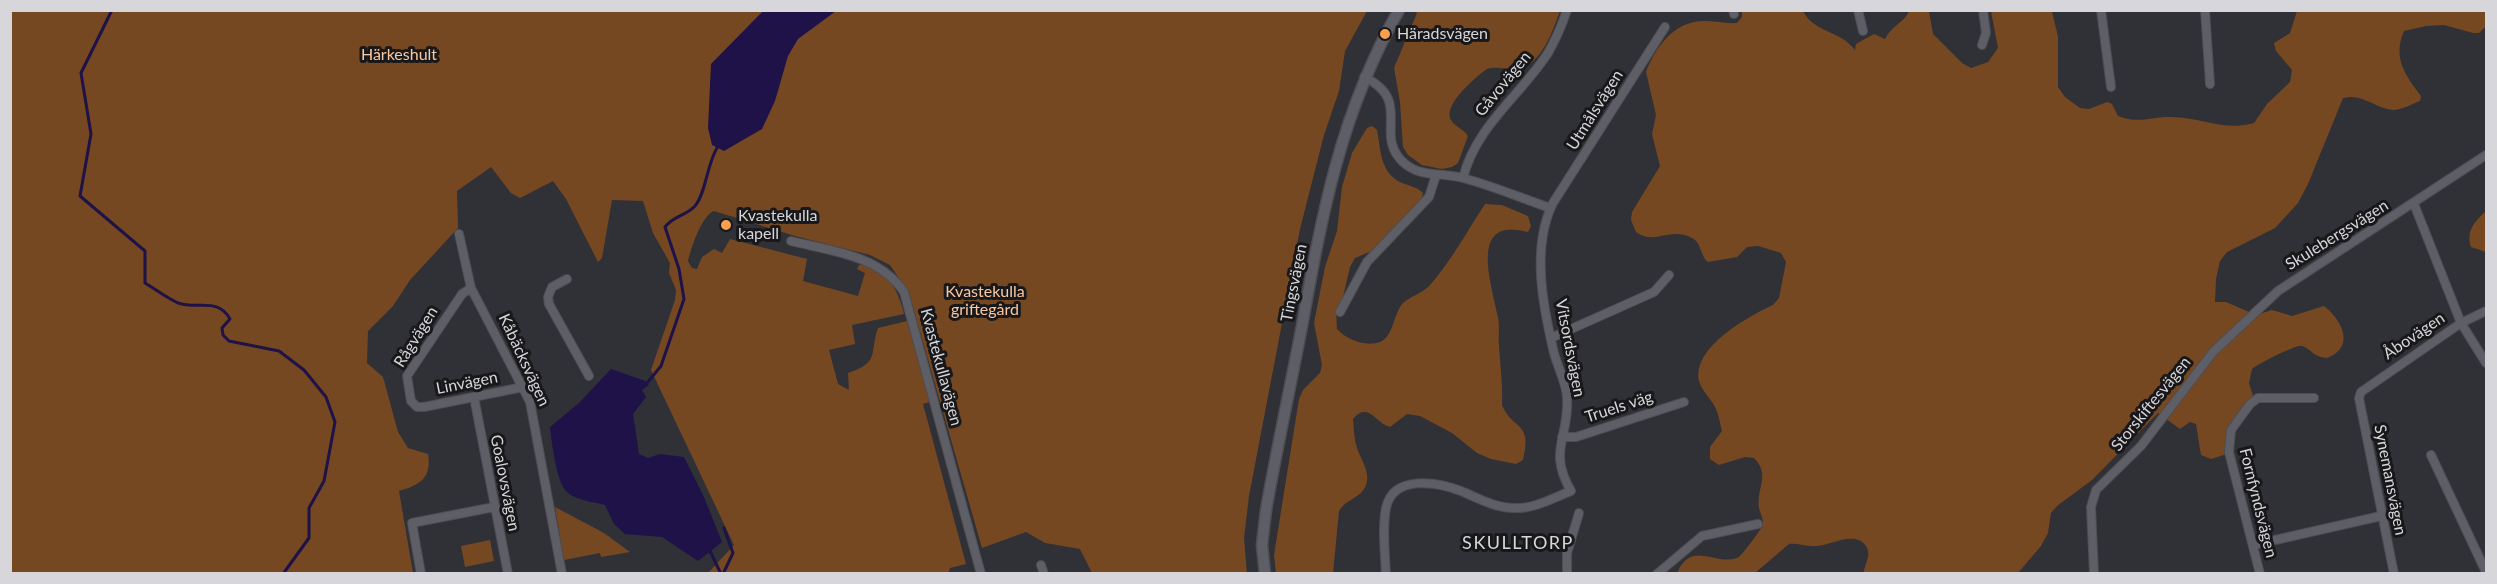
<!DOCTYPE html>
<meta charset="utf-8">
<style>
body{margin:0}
#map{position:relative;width:2497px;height:584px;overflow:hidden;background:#303037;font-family:Lato,sans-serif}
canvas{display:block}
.frame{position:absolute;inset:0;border:12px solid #d7d7db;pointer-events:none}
</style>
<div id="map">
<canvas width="2497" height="584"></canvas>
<div class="frame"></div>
</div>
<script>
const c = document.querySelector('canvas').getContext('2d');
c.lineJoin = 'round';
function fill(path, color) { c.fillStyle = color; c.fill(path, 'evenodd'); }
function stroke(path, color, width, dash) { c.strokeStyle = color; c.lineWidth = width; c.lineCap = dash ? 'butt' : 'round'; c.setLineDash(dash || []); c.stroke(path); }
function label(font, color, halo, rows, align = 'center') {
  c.font = font + ' Lato,sans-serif'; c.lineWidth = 6; c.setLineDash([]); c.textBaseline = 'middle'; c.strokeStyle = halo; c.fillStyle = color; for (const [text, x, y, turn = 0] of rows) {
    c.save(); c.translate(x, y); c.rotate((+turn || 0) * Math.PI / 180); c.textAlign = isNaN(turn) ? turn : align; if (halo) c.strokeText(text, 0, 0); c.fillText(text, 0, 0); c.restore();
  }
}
fill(new Path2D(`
 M10 11H1367L1345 51 1339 91 1324 135 1300 229 1249 496 1244 538 1247 573H1092L1080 549 1045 543 1026 532 982 548 909 293 890 265 870 255 795 236 714 211C702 215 691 248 688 261L692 268 697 269 702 257 714 249 722 253 730 239 807 259 803 281 858 296 865 273 857 269 859 265C884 260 900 294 904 314L852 325 855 344 829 350 838 384 849 390 848 373C881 362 869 353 878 328L907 321 930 402 923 404 966 564 950 568 948 574 708 573 734 545 651 370 675 300 676 290 669 273 670 263 653 233 643 201 612 200 602 258 598 262 566 199 553 181 520 198 511 193 491 167 457 191 458 228 410 280 393 306 368 331 367 363 383 377 398 432 408 448 428 454C432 478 420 485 399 491L413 573H11Z
 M1414 11H1560C1553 30 1541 67 1516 69 1506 70 1497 66 1487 69 1477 76 1442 105 1451 120 1455 127 1464 129 1468 136L1458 163 1452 167 1442 169 1422 165 1408 155 1403 147 1400 102 1394 68 1417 13Z
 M1742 11H1803C1814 33 1840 30 1855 50L1856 44 1874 34 1885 39C1891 26 1905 22 1909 11H1929L1933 34 1962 63 1971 68 1988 62 1998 48 1991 11H2052L2058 37V87L2065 97 2080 108 2089 109 2107 102 2112 104 2118 116C2138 124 2150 117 2169 117 2199 116 2224 132 2254 123L2267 104 2290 82 2292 70 2276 51 2274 43 2290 33 2297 11H2486V26L2479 33H2473L2444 25 2426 26 2404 31C2392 58 2406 76 2421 96L2420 101C2412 104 2401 110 2393 110 2374 108 2363 93 2343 98L2308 184 2298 203 2275 228 2227 252 2220 261 2216 279 2215 302H2226L2256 315 2272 310 2292 316 2324 306C2342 320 2356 347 2327 358 2313 357 2313 350 2302 346 2297 344 2258 364 2252 369L2249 383 2253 396 2239 415 2227 454 2211 459 2201 455 2196 424 2190 422 2180 429 2158 413 2092 480 2057 506 2051 513 2048 533 2041 546 2018 573H1864C1864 565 1872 555 1866 546 1855 530 1831 545 1817 546 1807 547 1798 543 1789 544L1755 573H1677C1692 538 1717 568 1739 557 1744 552 1759 533 1762 526 1765 520 1760 514 1759 508 1756 488 1771 475 1754 458L1745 457 1719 465 1710 459V447L1722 431C1720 424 1719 416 1716 409 1712 399 1702 392 1699 381 1692 347 1749 316 1773 305L1779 298 1786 262 1781 253 1758 246 1747 247 1737 257 1708 262C1700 256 1702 243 1692 238 1669 226 1655 246 1636 232L1631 220 1632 212 1660 166 1652 134 1656 115 1646 72C1654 50 1670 27 1694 22 1708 19 1723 24 1737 23L1742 17Z
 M1372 126 1377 130C1381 151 1380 173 1402 183 1410 186 1417 187 1423 193L1421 202 1381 247 1355 258 1350 267 1342 301 1336 311 1337 329C1347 340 1366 347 1380 342 1394 336 1393 314 1403 303 1411 296 1423 293 1430 285 1452 260 1467 231 1485 204L1502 205 1528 216 1531 226 1528 232C1467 215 1492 285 1498 317 1500 326 1498 336 1499 345 1500 365 1503 384 1502 405 1513 431 1533 421 1523 460L1516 464 1491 459 1477 453 1452 433 1420 416 1407 414 1390 427C1375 423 1369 401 1353 419 1354 429 1354 439 1357 448 1362 462 1375 479 1361 493 1353 500 1345 501 1339 511L1333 573 1276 574 1274 555 1299 399 1303 390 1320 373 1322 365 1314 323 1325 267 1337 231 1342 187 1352 153 1367 128Z
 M2486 211V252L2471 247C2466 231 2474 222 2486 211Z
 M555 507 604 533 630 552 601 557 600 553 564 560Z
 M490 540 494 561 465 567 461 546Z`), '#754822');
fill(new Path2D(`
 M764 10 836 11 798 39 788 56 775 101 762 129 724 151 712 145 708 128 711 64Z
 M611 369 645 381 649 385 642 390 646 397 633 414 639 454 648 458 660 454 684 457 704 497 722 542 698 561 662 537 625 534 614 524 605 505C594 502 574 500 566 491 556 480 552 443 550 427L579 403Z`), '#1e1248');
stroke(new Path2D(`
 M112 10 81 73 91 134 80 196 145 251V283C155 289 167 298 178 303 198 310 218 297 230 319L222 328 223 335 229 341 279 351 304 370 326 397 335 422 324 481 309 508V538L283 574
 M647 383 661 366 684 299 679 269 665 227C673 216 686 216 695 206 706 193 707 164 717 148
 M710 551 721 574
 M723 574 733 553 724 528`), '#1e1248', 3);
const minor = new Path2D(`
 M1733 10 1734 14
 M1858 10 1863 31
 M2101 10 2111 87
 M2205 10 2210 84
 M1982 45 1986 33 1983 10
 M1364 77C1414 101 1373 134 1403 162 1419 178 1443 172 1463 178 1493 186 1521 198 1550 208
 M1463 178C1476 126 1520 96 1548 53 1556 39 1562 25 1567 10
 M2414 204 2461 323 2486 363
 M459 234 471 288 530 402 562 574
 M791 241C831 251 879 255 904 292L981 574
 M567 279 552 287 548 297 549 304 589 376
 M471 288 462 294 407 376 411 401 417 407H424L523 387
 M1340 312 1367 262 1429 197 1436 175
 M1551 338 1654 292 1669 275
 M474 397 508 574
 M1562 437H1576L1684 402
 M2431 455 2486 572
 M2253 545 2381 516
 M1041 565 1044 574
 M421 574 412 523 494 507
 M1386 574C1385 553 1382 529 1386 508 1393 474 1438 482 1461 491 1478 498 1495 508 1514 508 1534 509 1553 498 1571 491 1547 450 1570 437 1567 397 1566 382 1558 368 1554 353 1543 307 1531 247 1553 203L1665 27
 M1567 574V553L1579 513
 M1657 574 1702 536 1758 524
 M2094 574 2091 507 2096 490 2141 446 2213 352 2278 291 2486 155
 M2260 574 2229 452 2231 430 2250 404 2258 398H2314
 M2394 574 2359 398 2361 392 2461 323 2486 311`);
const tertiary = new Path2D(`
 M1265 574 1262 545 1266 510C1277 448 1290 388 1302 326 1322 214 1341 111 1399 10`);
stroke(minor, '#4d4d53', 10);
stroke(tertiary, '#4d4d53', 13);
stroke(minor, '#5e5e67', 8);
stroke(tertiary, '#5e5e67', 10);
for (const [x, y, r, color] of [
 [1385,34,6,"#fa9f4f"],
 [726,225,6,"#fa9f4f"]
]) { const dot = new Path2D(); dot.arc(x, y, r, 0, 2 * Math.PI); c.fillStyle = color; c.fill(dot); stroke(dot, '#18181b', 2); }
label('16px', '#d7d7db', '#18181b', [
 ["Häradsvägen",1397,34],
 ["Kvastekulla",738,216],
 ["kapell",738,234]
], 'left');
label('16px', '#f9c7a1', '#18181b', [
 ["Härkeshult",399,55],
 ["Kvastekulla",985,292],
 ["griftegård",985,310]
]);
label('16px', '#d7d7db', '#18181b', [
 ["Gåvovägen",1503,84,-51],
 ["Utmålsvägen",1595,110,-58],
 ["Skulebergsvägen",2337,235,-32],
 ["Tingsvägen",1294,283,-79],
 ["Åbovägen",2414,336,-34],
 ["Rågvägen",416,337,-58],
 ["Vitsordsvägen",1570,348,79],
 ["Kåbäcksvägen",524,360,65],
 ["Kvastekullavägen",941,367,75],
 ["Linvägen",467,383,-11],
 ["Storskiftesvägen",2151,404,-51],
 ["Truels väg",1619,407,-18],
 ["Synemansvägen",2390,480,79],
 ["Goalovsvägen",505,483,79],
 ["Fornfyndsvägen",2258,503,76]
]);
c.letterSpacing = '1.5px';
label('18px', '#d7d7db', '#18181b', [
 ["SKULLTORP",1518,543]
]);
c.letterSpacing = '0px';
</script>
